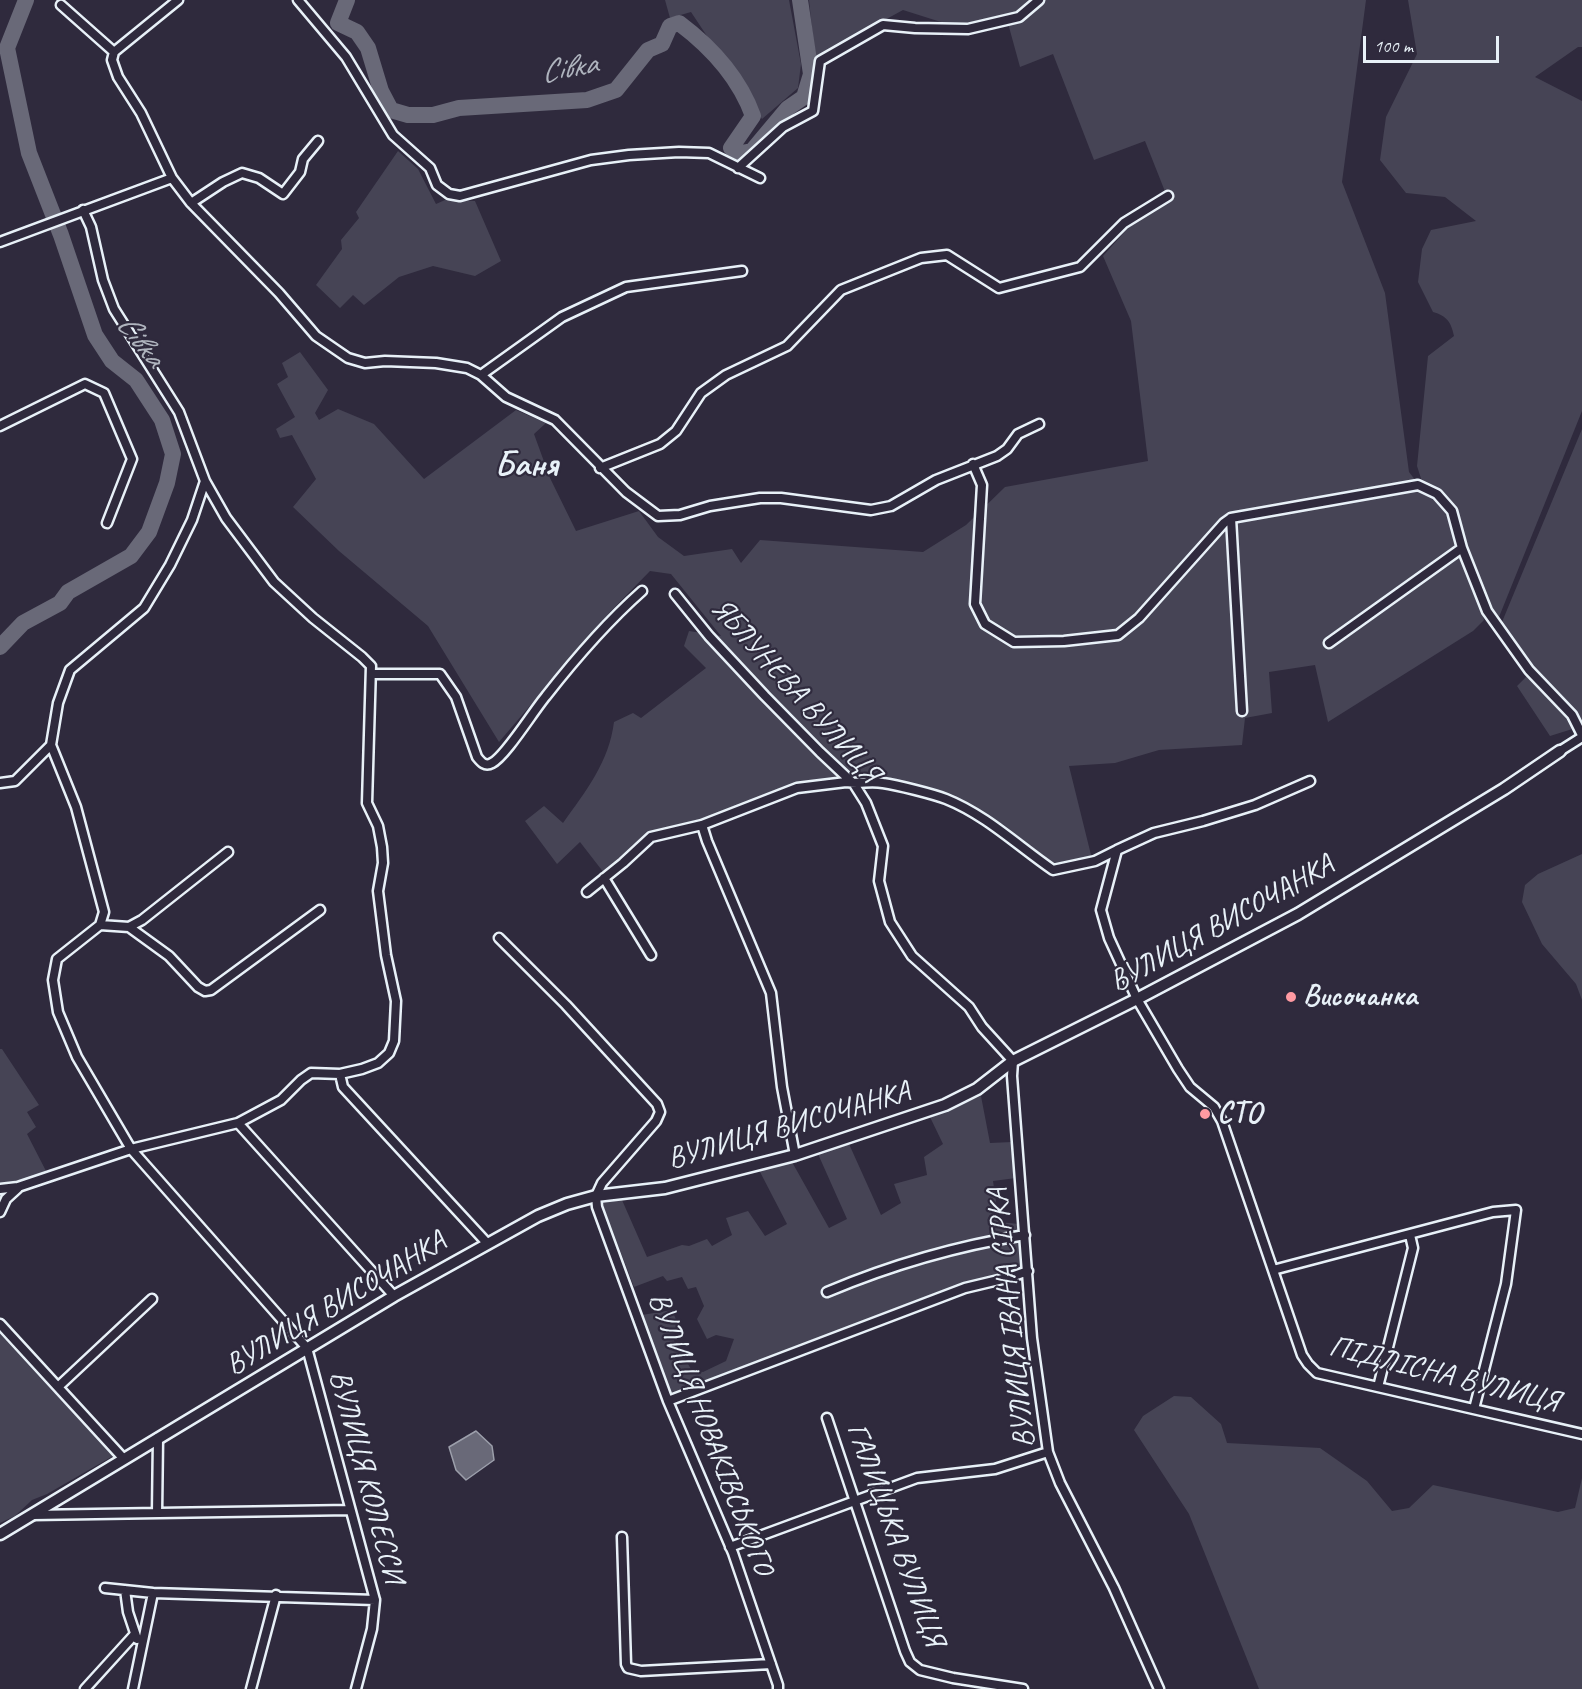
<!DOCTYPE html>
<meta charset="utf-8">
<style>
body{margin:0}
#map{position:relative;width:1582px;height:1689px;overflow:hidden;background:#2f2a3d;font-family:Caveat,sans-serif}
canvas{display:block}
.scale{position:absolute;left:1363px;top:36px;width:136px;height:27px;box-sizing:border-box;border:3px solid #e8f1f8;border-top:0;padding-left:8px;font-size:18px;line-height:21px;white-space:nowrap;color:#e8f1f8;-webkit-text-stroke:4px #2f2a3d;paint-order:stroke}
</style>
<div id="map">
<canvas width="1582" height="1689"></canvas>
<div class="scale">100 m</div>
</div>
<script>
const c = document.querySelector('canvas').getContext('2d');
c.lineJoin = 'round';
function fill(path, color) { c.fillStyle = color; c.fill(path, 'evenodd'); }
function stroke(path, color, width, dash) { c.strokeStyle = color; c.lineWidth = width; c.lineCap = dash ? 'butt' : 'round'; c.setLineDash(dash || []); c.stroke(path); }
function label(font, color, halo, rows, align = 'center') {
  c.font = font + ' Caveat,sans-serif'; c.lineWidth = 4.5; c.setLineDash([]); c.textBaseline = 'middle'; c.strokeStyle = halo; c.fillStyle = color; for (const [text, x, y, turn = 0] of rows) {
    c.save(); c.translate(x, y); c.rotate((+turn || 0) * Math.PI / 180); c.textAlign = isNaN(turn) ? turn : align; if (halo) c.strokeText(text, 0, 0); c.fillText(text, 0, 0); c.restore();
  }
}
fill(new Path2D(`
 M665 0H789L801 64 798 88 762 119 691 12 670 18Z
 M809 0H1366L1342 182 1385 293 1409 472 1426 494 1417 466 1428 356 1454 336C1451 322 1447 316 1433 312L1418 282 1422 249 1431 230 1476 221 1445 197 1406 193 1380 160 1386 117 1417 54 1408 0H1582V47H1578L1535 77 1582 101V411L1499 617 1484 597 1466 554 1484 620 1473 631 1328 722 1315 665 1269 672 1272 713 1245 718 1242 745 1159 750 1115 763 1069 766 1092 859 1056 866 1004 825 947 796 859 778 822 779 705 818 649 834 604 873 580 842 557 864 525 821 544 806 563 823C586 791 609 762 614 722L633 713 641 718 706 668 684 646 689 631 721 636 671 574 650 571 610 612 499 742 428 626 339 551 293 507 316 479 292 435 280 438 276 429 295 417 277 384 288 377 282 363 300 352 328 390 315 413 319 420 338 409 374 424 424 479 516 410 546 423 534 434 550 478 576 531 639 511 658 537 684 556 732 549 741 563 760 540 923 552 966 525 1005 487 1148 461 1131 321 1103 256 1129 227 1166 203 1168 199 1145 141 1094 160 1053 54 1020 67 1006 16 981 22 944 23 903 10 815 58Z
 M398 151 418 169 436 204 445 200 475 201 501 261 475 276 433 266 399 277 364 305 353 295 340 308 316 285 342 249 341 240 359 218 356 212Z
 M1582 429V726L1550 736 1517 686 1526 677 1502 622Z
 M1582 854V1000L1576 984 1542 944 1522 902 1525 885 1538 874Z
 M0 1049H2L39 1105 27 1112 36 1127 27 1134 46 1171 26 1179 0 1183Z
 M981 1096 990 1143 1012 1142 1016 1178 993 1181 999 1222 1019 1224 1023 1270 732 1376 673 1404 642 1315 672 1310 680 1329 672 1337 691 1369 703 1372 726 1361 734 1339 716 1335 707 1339 697 1319 704 1306 696 1287 688 1289 682 1277 667 1281 663 1276 634 1287 602 1203 622 1200 647 1257 682 1245 689 1246 707 1239 712 1246 732 1235 726 1218 748 1211 765 1236 787 1224 759 1170 792 1162 829 1228 847 1219 818 1154 849 1144 881 1215 901 1203 894 1184 927 1175 924 1157 943 1144 930 1117Z
 M0 1321 120 1452 47 1494 32 1500 15 1516 0 1523Z
 M1174 1396 1191 1397 1221 1424 1227 1443 1320 1448 1367 1481 1392 1511 1409 1508 1433 1485 1558 1512 1575 1508 1582 1478V1689H1259L1189 1514 1134 1430 1143 1416Z`), '#464455');
const water = new Path2D(`
 M476 1431 492 1446 494 1460 466 1480 456 1470 449 1447Z`);
fill(water, '#696978');
stroke(water, '#9c9fab', 1.5);
stroke(new Path2D(`
 M347 0 338 23 357 32 368 48 381 91 391 110 408 115H433L459 108 587 100 616 90 648 50 662 44 670 26 679 23C711 47 739 77 753 116L731 148 741 153 752 151 788 108 804 97 811 74 800 0
 M0 647 23 623 60 603 68 592 131 556 149 532 167 483 173 454 162 420 136 380 112 361 95 335 61 235 29 153 7 48 26 0`), '#696978', 16);
const minor = new Path2D(`
 M298 0 346 57 393 135 430 168 437 185 449 194 460 196 591 160 629 155 679 152 709 153 760 178
 M61 5 114 52
 M114 52 112 60 118 77 141 113 172 178 191 203 279 293 316 336 348 358 365 363 385 361 436 363 467 368 481 375 506 397 555 420 626 492 658 516 680 515 710 506 760 498H781L871 510 891 506 936 480 997 456 1007 449 1018 434 1039 424
 M114 52 178 0
 M738 168 783 127 813 111 820 61 883 25 915 28 968 29 1019 17 1039 0
 M191 203 223 182 242 173 259 178 283 194 300 172 303 159 318 141
 M0 242 172 178
 M481 375 562 317 626 287 742 271
 M0 426 85 384 104 393 132 459 107 523
 M973 464 982 485 975 604 985 624 1014 642 1064 641 1118 635 1139 618 1224 523 1231 518 1418 485 1437 494 1452 511 1462 548 1487 611 1529 670 1572 715 1582 735
 M600 468 660 444 676 431 701 393 726 375 787 346 841 290 921 258 947 255 999 288 1080 267 1124 223 1168 196
 M205 481 192 520 170 565 144 608 70 670 58 703 51 745 76 807 104 912 100 925 57 959 53 980 58 1012 77 1057 131 1149 307 1348 375 1600 372 1629 356 1689
 M1231 518 1242 711
 M675 594 709 636 765 696 820 752 854 784 866 803 883 846 879 881 890 922 912 956 969 1007 982 1027 1013 1061 1012 1076 1032 1338 1048 1452 1060 1483 1114 1588 1159 1689
 M1329 643 1462 548
 M372 674H440L456 697 477 757C481 762 485 767 492 763 505 757 534 710 546 696 575 659 607 622 642 591
 M1560 751 1582 737
 M1310 781 1255 805 1203 821 1154 833 1117 850 1101 910 1109 938 1137 999 1178 1069 1190 1087 1214 1107 1222 1121 1302 1355 1308 1364 1317 1373 1582 1434
 M0 783 15 781 51 745
 M702 825 707 841 771 993 782 1087 795 1155
 M604 878 651 955
 M587 892 623 863 651 837 702 825 797 788 846 782C859 784 871 781 883 783 897 785 933 794 946 799 986 815 1018 846 1053 870L1095 861 1117 850
 M100 925 129 927 142 920 228 852
 M129 927 169 956 198 987 205 991 211 990 320 910
 M499 938 566 1005 657 1104 660 1112 656 1121 602 1183 596 1196 597 1207 668 1401 733 1553 778 1685V1689
 M340 1074 343 1087 487 1243
 M238 1123 394 1296
 M0 1189 18 1187 131 1149 238 1123 281 1100 301 1080 311 1073 340 1074 362 1069 378 1063 389 1053 394 1041 396 1001 386 955 378 891 383 863 382 847 378 826 367 803 371 666 362 657 313 618 274 582 226 518 205 481 179 412 114 309 103 280 91 227 83 210
 M0 1212 6 1199 18 1188
 M1273 1270 1493 1212 1516 1210 1506 1284 1474 1409
 M827 1292C891 1265 956 1246 1025 1235
 M0 1324 123 1458
 M58 1387 152 1299
 M1378 1387 1413 1248 1410 1235
 M668 1401 965 1288 1011 1277 1028 1271
 M827 1418 905 1651 910 1662 920 1670 953 1678 1023 1689
 M157 1513 158 1438
 M32 1515 350 1510
 M622 1537 626 1664 628 1668 641 1671 771 1664
 M730 1547 917 1478 995 1469 1048 1452
 M105 1588 153 1593 375 1600
 M125 1590 128 1612 137 1639
 M85 1689 135 1634
 M133 1689 153 1593
 M251 1689 276 1595`);
const tertiary = new Path2D(`
 M0 1534 394 1296 538 1216 567 1204 596 1196 665 1188 795 1155 945 1105 977 1089 1013 1061 1137 999 1298 914 1504 789 1560 751`);
stroke(minor, '#e8f1f8', 13);
stroke(tertiary, '#e8f1f8', 15);
stroke(minor, '#2f2a3d', 8);
stroke(tertiary, '#2f2a3d', 10);
for (const [x, y, r, color] of [
 [1291,997,6,"#ff9aa2"],
 [1205,1114,6,"#ff9aa2"]
]) { const dot = new Path2D(); dot.arc(x, y, r, 0, 2 * Math.PI); c.fillStyle = color; c.fill(dot); stroke(dot, '#2f2a3d', 2); }
label('30px', '#e8f1f8', '#2f2a3d', [
 ["ЯБЛУНЕВА ВУЛИЦЯ",795,691,48],
 ["ВУЛИЦЯ ВИСОЧАНКА",1222,924,-29],
 ["ВУЛИЦЯ ВИСОЧАНКА",789,1126,-16],
 ["ВУЛИЦЯ ВИСОЧАНКА",336,1304,-31],
 ["ВУЛИЦЯ ІВАНА СІРКА",1012,1318,-96],
 ["ПІДЛІСНА ВУЛИЦЯ",1444,1375,14],
 ["ВУЛИЦЯ НОВАКІВСЬКОГО",710,1434,69],
 ["ВУЛИЦЯ КОЛЕССИ",366,1477,75],
 ["ГАЛИЦЬКА ВУЛИЦЯ",895,1535,70]
]);
label('bold 30px', '#e8f1f8', '#2f2a3d', [
 ["Височанка",1303,997],
 ["СТО",1217,1114]
], 'left');
label('italic 32px', '#afb4be', '#2f2a3d', [
 ["Сівка",569,69,-10],
 ["Сівка",140,341,52]
]);
label('bold 36px', '#e8f1f8', '#2f2a3d', [
 ["Баня",526,466]
]);
</script>
